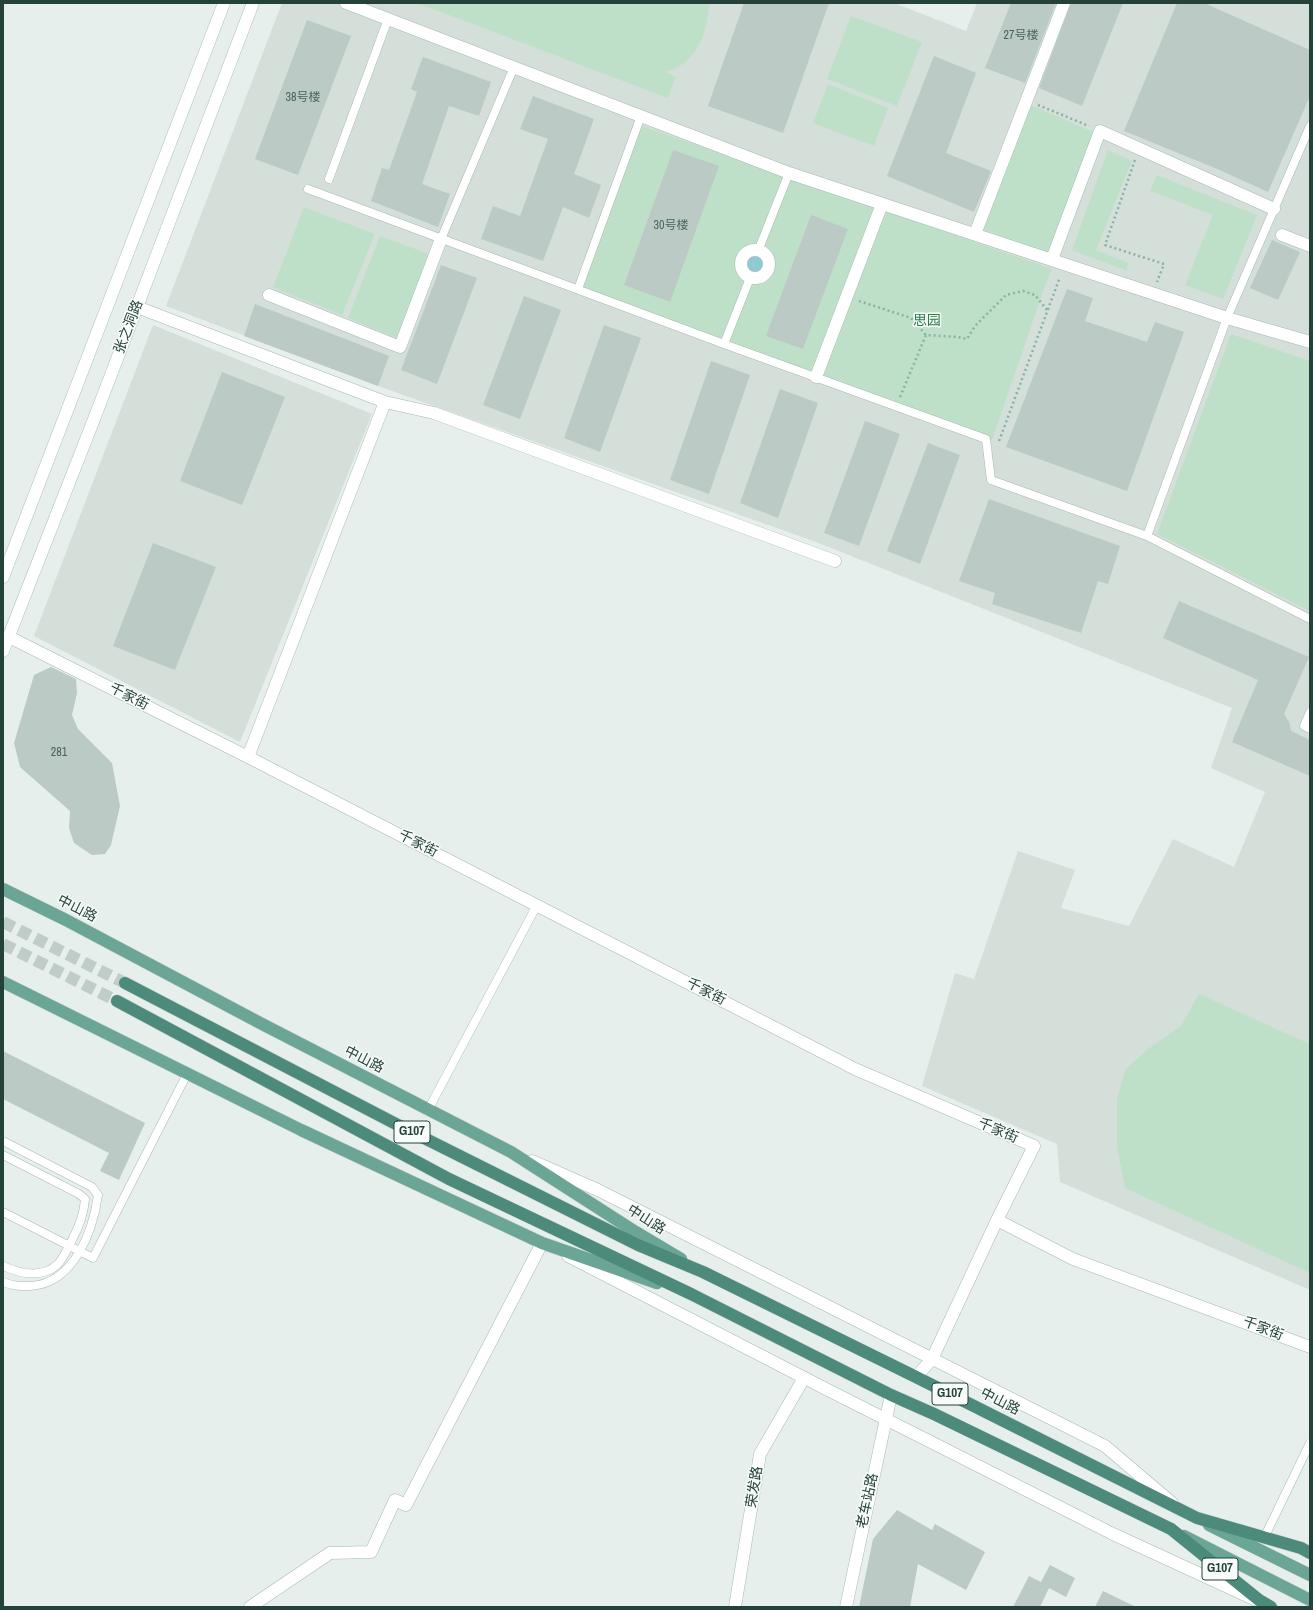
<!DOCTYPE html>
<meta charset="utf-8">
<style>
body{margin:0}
#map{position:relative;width:1313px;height:1610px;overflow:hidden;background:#e6efeb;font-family:"Archivo Narrow",sans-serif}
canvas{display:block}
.frame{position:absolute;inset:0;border:4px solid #24423a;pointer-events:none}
</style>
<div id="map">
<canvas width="1313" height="1610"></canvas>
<div class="frame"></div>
</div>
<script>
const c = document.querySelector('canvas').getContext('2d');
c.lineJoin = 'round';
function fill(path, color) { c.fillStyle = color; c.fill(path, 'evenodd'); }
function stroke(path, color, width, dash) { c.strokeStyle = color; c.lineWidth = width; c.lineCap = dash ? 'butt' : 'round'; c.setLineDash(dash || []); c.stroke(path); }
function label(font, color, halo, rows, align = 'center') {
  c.font = font + ' "Archivo Narrow","Noto Sans SC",sans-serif'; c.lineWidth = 3; c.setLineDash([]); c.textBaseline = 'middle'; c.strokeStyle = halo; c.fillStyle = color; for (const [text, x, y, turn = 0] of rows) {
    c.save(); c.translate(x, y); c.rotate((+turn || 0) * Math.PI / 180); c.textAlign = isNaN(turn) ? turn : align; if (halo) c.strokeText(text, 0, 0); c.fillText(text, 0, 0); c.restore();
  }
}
fill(new Path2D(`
 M282 3H894L966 31 977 3H1310V1290L1060 1182 1057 1144 922 1086 955 973 974 979 1018 851 1075 870 1061 908 1129 926 1173 839 1234 867 1265 792 1211 768 1232 708 816 542 378 386 166 306Z
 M153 325 372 414 240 742 34 636Z`), '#d4dfda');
fill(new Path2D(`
 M417 3H709V6C707 35 696 64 665 72L676 77 668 98Z
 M851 16 922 42 897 106 827 79Z
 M828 84 888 108 874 146 813 123Z
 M1030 105 1096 133 1050 253 981 229Z
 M642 126 1052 269 1044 289 992 440 578 289Z
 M1108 150 1132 161 1096 250 1128 263 1127 271 1072 250Z
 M1157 175 1257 215 1223 299 1185 285 1213 215 1150 191Z
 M304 207 375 234 342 315 273 287Z
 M380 236 429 254 397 338 348 318Z
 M1231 334 1310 361V611L1157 534Z
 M1199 994 1310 1044V1273L1125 1188 1117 1147V1100L1125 1070 1148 1049 1181 1026Z`), '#bfe0c8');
fill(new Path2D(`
 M746 265a9 9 0 1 1 18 0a9 9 0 1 1-18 0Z`), '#8ec9d4');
fill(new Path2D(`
 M744 3H829L783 133 708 106Z
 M1011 3H1056L1025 83 985 68Z
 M1071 3H1123L1082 106 1039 88Z
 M1177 3H1204L1310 50V96L1268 192 1215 168 1124 131Z
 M307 20 351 36 298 175 255 159Z
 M934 56 976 73 946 153 991 171 974 212 887 176Z
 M423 57 491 82 479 116 449 106 422 184 450 194 438 227 371 201 382 168 389 170 417 92 411 89Z
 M533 96 594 119 574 174 601 185 589 218 563 207 543 261 481 239 493 206 520 216 548 139 520 129Z
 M673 150 719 166 670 302 624 285Z
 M811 215 848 229 803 349 766 336Z
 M1272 240 1300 252 1278 300 1250 288Z
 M441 265 477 278 437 384 401 370Z
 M1067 289 1093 298 1085 321 1147 342 1155 322 1184 332 1127 491 1006 447Z
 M524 296 561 310 520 419 483 405Z
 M255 304 389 356 378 386 244 336Z
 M604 325 641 338 600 452 564 438Z
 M711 361 750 375 709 494 670 480Z
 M222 372 285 397 242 505 180 481Z
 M780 389 818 403 778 518 740 503Z
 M865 421 900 434 859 546 824 533Z
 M928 443 960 455 920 564 887 551Z
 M989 499 1120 546 1108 584 1098 581 1081 633 992 604 995 593 959 581Z
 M153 543 216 567 175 670 113 646Z
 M1179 601 1309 657 1284 714 1289 722 1291 731 1310 740V776L1232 742 1258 680 1163 638Z
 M51 667 76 679 77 693 72 715 78 729 112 763 120 806 111 845 105 854 92 855 74 843 69 828 70 811 20 767 14 743 34 675Z
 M3 1051 145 1123 119 1180 100 1171 109 1153 3 1099Z
 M897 1510 932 1530 935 1524 985 1552 966 1590 918 1564 910 1607H859L873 1539Z
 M1050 1565 1075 1578 1066 1597 1049 1588 1040 1607H1013L1029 1576 1041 1582Z
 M1103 1591 1136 1607H1095Z`), '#bbcac4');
stroke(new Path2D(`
 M3 922 125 983
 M3 944 117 1001`), '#bfccc8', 12, [12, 6]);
const service = new Path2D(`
 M329 179 388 19
 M308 189 724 344 986 439 991 480 1147 536 1310 619
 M441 239 514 67
 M758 251 789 173
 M578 289 641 116
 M724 344 750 278
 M1147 536 1227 318 1310 126
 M1310 712 1304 726 1310 729
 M428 1110 537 905
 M3 1141 92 1187 98 1195C93 1231 74 1284 30 1286 20 1286 12 1286 3 1282
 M3 1155 79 1194 85 1199C84 1214 79 1227 72 1240 68 1248 64 1257 58 1264 42 1279 21 1274 3 1266
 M3 1212 93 1258 187 1074
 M1264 1538 1310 1443`);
const minor = new Path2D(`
 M346 3 789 173 1227 318 1310 342
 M975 234 1064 3
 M1282 235 1310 246
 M741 264a14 14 0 1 1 28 0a14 14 0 1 1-28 0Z
 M1052 259 1100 131 1274 209
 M269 295 400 347 441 239
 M137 307 385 402 434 413 835 561
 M816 377 882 204
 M9 637 248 757 855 1069 1034 1146 997 1220 1073 1259 1310 1347
 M248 757 385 402
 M916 1377 932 1359 997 1220
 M250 1607 330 1553 371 1552 395 1500 406 1505 542 1243
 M735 1607 760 1454 804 1378
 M846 1607 891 1395`);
const tertiary = new Path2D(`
 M532 1161 598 1190 1105 1446 1172 1503
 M568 1256 826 1389 1113 1534 1254 1599`);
const secondary = new Path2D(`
 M3 577 224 3
 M3 651 96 414 253 3`);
const primary = new Path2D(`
 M3 889 66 920 262 1024 511 1152 634 1231 681 1259
 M3 982 301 1130 542 1243 657 1283
 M1209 1525 1310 1575
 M1184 1536 1310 1600`);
const trunk = new Path2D(`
 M125 983 396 1124 638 1245 703 1272 916 1377 1197 1518 1301 1548 1310 1553
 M117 1001 449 1179 691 1294 891 1395 934 1414 1171 1529 1259 1600 1271 1607`);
stroke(service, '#a8b8b2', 9);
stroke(minor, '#a8b8b2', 13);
stroke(tertiary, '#a8b8b2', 13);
stroke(secondary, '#a4bbb3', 13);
stroke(primary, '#c2cac8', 13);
stroke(trunk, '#c2cac8', 13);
stroke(new Path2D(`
 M1038 105 1089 126
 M1135 160 1105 245 1164 264 1157 282
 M859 301 911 318 926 335 958 337 967 339 975 326 1006 295 1023 291 1035 295 1047 310
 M900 397 926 335
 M999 441 1060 277`), '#86b3a5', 2.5, [2, 3]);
stroke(service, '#fff', 8);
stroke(minor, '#fff', 12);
stroke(tertiary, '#fff', 12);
stroke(secondary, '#fff', 12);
stroke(primary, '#6aa596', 12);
stroke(trunk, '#4c8a7c', 12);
label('12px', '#4a645c', null, [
 ["27号楼",1021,36],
 ["38号楼",303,98],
 ["30号楼",671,226],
 ["281",59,753]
]);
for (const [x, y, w] of [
 [412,1132,36],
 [950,1394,36],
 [1220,1569,36]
]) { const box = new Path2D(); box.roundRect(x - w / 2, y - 11, w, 22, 3); c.fillStyle = '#f7fbf9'; c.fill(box); stroke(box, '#24423a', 1); }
label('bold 13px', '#24423a', null, [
 ["G107",412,1132],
 ["G107",950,1394],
 ["G107",1220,1569]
]);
label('14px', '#2d7a4b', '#f7fbf9', [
 ["思园",927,321]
]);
label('14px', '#24423a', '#f7fbf9', [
 ["张之洞路",129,327,-69],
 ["千家街",129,697,27],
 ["千家街",418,844,27],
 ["中山路",77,909,27],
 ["千家街",706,992,27],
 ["中山路",364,1060,27],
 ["千家街",998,1131,23],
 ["中山路",646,1220,32],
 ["千家街",1263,1329,21],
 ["中山路",1000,1402,27],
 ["荣发路",755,1487,-81],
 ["老车站路",868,1501,-78]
]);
</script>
